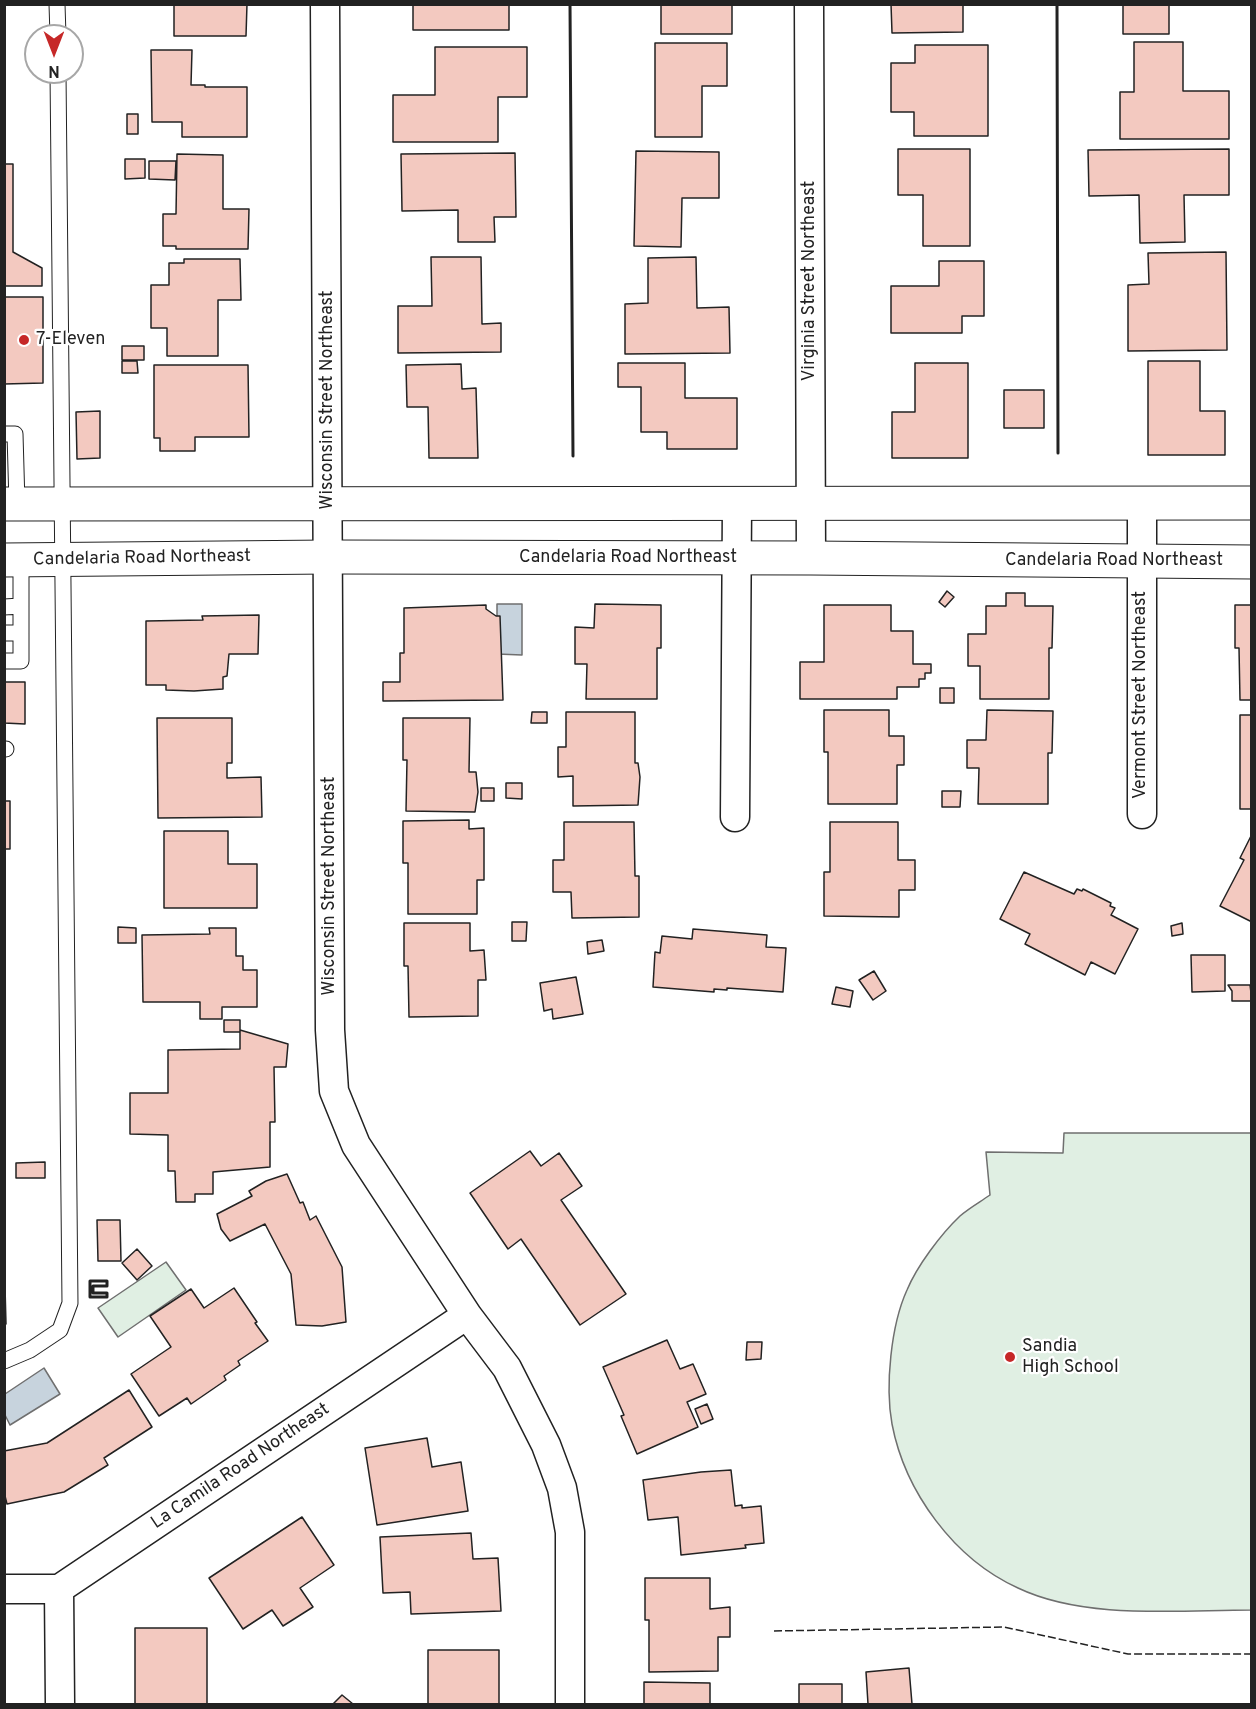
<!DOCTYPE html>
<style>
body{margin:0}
#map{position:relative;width:1256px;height:1709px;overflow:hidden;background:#fff;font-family:Overpass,sans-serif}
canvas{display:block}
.frame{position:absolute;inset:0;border:6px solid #222;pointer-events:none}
.north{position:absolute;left:24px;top:24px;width:60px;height:60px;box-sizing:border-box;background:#fff;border:2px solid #a7a7a7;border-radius:50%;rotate:180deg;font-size:16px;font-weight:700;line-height:24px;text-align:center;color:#222}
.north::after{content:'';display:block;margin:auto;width:21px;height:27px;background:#c62828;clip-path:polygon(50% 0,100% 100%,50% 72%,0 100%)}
</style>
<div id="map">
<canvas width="1256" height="1709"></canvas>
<div class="frame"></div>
<div class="north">N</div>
</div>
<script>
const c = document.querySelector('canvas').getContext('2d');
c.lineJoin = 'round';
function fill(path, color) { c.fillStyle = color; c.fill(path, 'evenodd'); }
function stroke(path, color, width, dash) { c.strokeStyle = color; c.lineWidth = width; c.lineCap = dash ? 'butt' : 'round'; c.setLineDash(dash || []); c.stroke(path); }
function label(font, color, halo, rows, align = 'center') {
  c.font = font + ' Overpass,sans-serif'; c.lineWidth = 4.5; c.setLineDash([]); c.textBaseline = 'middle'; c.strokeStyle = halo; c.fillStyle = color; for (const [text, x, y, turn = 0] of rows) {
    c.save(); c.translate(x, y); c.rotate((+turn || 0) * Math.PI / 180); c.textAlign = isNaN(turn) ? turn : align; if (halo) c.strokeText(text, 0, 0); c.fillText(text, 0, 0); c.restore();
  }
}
const green = new Path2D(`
 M1064 1133H1251V1610C1178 1610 1085 1620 1018 1588 954 1559 905 1492 892 1424 885 1386 891 1325 907 1290 917 1266 941 1234 960 1216 969 1208 980 1202 990 1195L986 1152 1063 1153Z
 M166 1262 186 1290 118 1337 98 1308Z`);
fill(green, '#e0efe3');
stroke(green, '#6f6f6f', 1.5);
const water = new Path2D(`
 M497 604H522V655L497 654Z
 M44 1368 60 1394 10 1425 5 1415V1394Z`);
fill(water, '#c7d3dd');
stroke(water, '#6f6f6f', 1.5);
const building = new Path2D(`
 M174 4H247L246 36H174Z
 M413 4H509V30H413Z
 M661 4H732V34H661Z
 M891 4H963V32L892 33Z
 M1123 4H1169V34H1123Z
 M1134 42H1183V91H1229V139H1120V92H1134Z
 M655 43H727V86H702V137H655Z
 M915 45H988V136H914V112H891V63H915Z
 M435 47H527V97H498V142H393V95H435Z
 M151 50H192L191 85H205V87H247V137H182V122H152Z
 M127 114H138V134H127Z
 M898 149H970V246H923V195H898Z
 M1229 149V195H1184L1185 242 1140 243 1139 195 1089 196 1088 150Z
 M636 151 719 152V198H682L681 247 634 246Z
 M515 153 516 217H494L495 242H458V210L402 211 401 154Z
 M177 154 223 155V209H249L248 249H176V246H163V214H176Z
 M125 159H145V178L125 179Z
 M149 161H176L175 180 149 179Z
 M4 164H13V252L42 268V286H4Z
 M1226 252 1227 350 1128 351V285L1149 284 1148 253Z
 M431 257H481L482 324 501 323V352L398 353V306H432Z
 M696 257 697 308 729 307 730 353 625 354V304L648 303V258Z
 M184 259H240L241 300H218V356H167V328H151V285H169V263H184Z
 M939 261H984V316H962V333H891V286H939Z
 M4 297H43V383L4 384Z
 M122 346H144V360H122Z
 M122 361H137L138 373H122Z
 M1148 361H1200V411H1225V455H1148Z
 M618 363H685V398H737V449H667V432H641V387H618Z
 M915 363H968V458H892V412H915Z
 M461 364 462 389 476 388 478 458H429L428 407H407L406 365Z
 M154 365H248L249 437H195V451H160V438H154Z
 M1004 390H1044V428H1004Z
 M100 411V458L77 459 76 412Z
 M947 591 954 597 945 607 939 602Z
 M1006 593H1025V606H1053L1052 648H1049V699H980V666H968V634H986V606H1006Z
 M595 604 661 605V648H657V699H586L587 664H575V627L594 628Z
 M486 605V609L496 616H500L503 700 383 701V682H400V653H404V608Z
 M824 605H891V631H913V664H931V673H925V679H919V687H897V699H800V662H824Z
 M1235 605H1252V700H1240L1239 648H1235Z
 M259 615 258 654H229L227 676 223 677V689L194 691 166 690V685H146V621L203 620 202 616Z
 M4 682H25V724L4 723Z
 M940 688H954V703H940Z
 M824 710H889V736H904V765H897V804H828V752H824Z
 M987 710 1053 711 1052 753H1048V804H978L979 768H967V740H986Z
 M532 712H547V723H531Z
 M566 712H635V763H638L640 777 638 805 573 806V776L558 777V747H566Z
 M1240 715H1252V809H1240Z
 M157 718H232V763H227V778L261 777 262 817 158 818Z
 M403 718H470L469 772H476L478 792 475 812 406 811 407 760H403Z
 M506 783H522V799L506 798Z
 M481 788H494V801H481Z
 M942 791H961L960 807H942Z
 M4 801H10V849H4Z
 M469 820V829L484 828V880H477V914H408V863H403V821Z
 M564 822H634L635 876H639V917L572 918 571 892H553V860H564Z
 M830 822H898V860H915V890H899V917L824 916V872H830Z
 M164 831H228V864H257V908H164Z
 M1252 834V922L1220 906 1244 860 1240 858Z
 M1024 872 1074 894 1077 889 1082 891 1083 889 1111 903 1110 906 1115 908 1111 915 1138 929 1115 974 1091 962 1085 975 1025 944 1030 934 1000 919Z
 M512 922H527L526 941H512Z
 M404 923H470V951L484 950 486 980H478V1016L409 1017 408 966H404Z
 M1182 923 1183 934 1172 936 1171 926Z
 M118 927 136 928V943H118Z
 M209 928H236V956H243V970H257V1007H222V1019H200V1002H143L142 935 210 934Z
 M693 929 767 935 766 947 786 948 783 992 727 988V990L714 989V992L653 987 655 952 660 953 662 936 692 939Z
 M602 940 604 951 588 954 587 942Z
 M1191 955H1225V991L1192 992Z
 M874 971 886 991 873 1000 859 980Z
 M576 977 583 1014 553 1019 552 1009 544 1011 540 983Z
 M1228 985H1250L1252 1001H1232V991Z
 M836 987 853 991 850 1007 832 1004Z
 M224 1020H240V1032H224Z
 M240 1030 288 1044 286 1067H274L275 1122H270V1167L213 1172V1194H195V1202H176L175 1171H168V1135L130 1134V1093H168V1050L240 1049Z
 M530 1151 541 1166 559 1153 582 1186 561 1200 626 1294 580 1325 521 1239 508 1249 470 1193Z
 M45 1162V1178H16V1163Z
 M287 1174 300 1203 303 1202 310 1220 316 1216 342 1267 346 1322 322 1326 296 1325 291 1274 265 1224 230 1241 221 1229 217 1214 252 1196 249 1191 266 1181Z
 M97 1220H120L121 1261H98Z
 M4 1249 6 1324H4Z
 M137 1249 152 1266 137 1280 122 1263Z
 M234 1288 257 1322 255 1323 268 1341 238 1361 240 1365 224 1376 226 1380 191 1404 187 1398 159 1416 131 1374 171 1347 150 1316 191 1289 204 1308Z
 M667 1340 680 1369 693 1364 706 1394 687 1402 698 1427 637 1454 621 1416 624 1415 603 1367Z
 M747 1342H762L761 1359 746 1360Z
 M129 1390 152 1427 104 1458 108 1465 64 1492 7 1504 4 1492V1451L47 1443Z
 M707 1404 713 1419 701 1424 695 1409Z
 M427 1438 432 1467 461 1462 468 1511 377 1525 365 1448Z
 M731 1470 735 1506 742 1505V1508L761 1506 764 1543 745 1545 746 1548 681 1555 678 1517 648 1520 643 1480 701 1472Z
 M302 1517 334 1565 300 1588 313 1607 283 1626 272 1610 243 1629 209 1578Z
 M471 1533 473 1559 498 1558 501 1611 411 1614 410 1592 383 1593 380 1537Z
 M645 1578H710V1609L730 1607V1637H718V1671L649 1672V1620H645Z
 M135 1628H207V1704H135Z
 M428 1650H499V1704H428Z
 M909 1668 912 1704H868L866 1672Z
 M644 1682 710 1683V1704H644Z
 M799 1684H842V1704H799Z
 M342 1695 353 1704H333Z`);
fill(building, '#f3c9c0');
stroke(building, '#222', 1.5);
const lane = new Path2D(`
 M57 4 58 36
 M4 434H15L17 504
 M4 607 21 606
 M4 633H21
 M4 661H21V560
 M4 749H6
 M4 1361 30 1350 60 1330 70 1303 58 72`);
const street = new Path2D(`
 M325 4 330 1030 334 1091 356 1145 467 1315 507 1368 546 1445 562 1488 570 1532V1704
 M809 4 811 558
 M1142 503V814
 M735 817 737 504
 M4 1589H59L467 1315
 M59 1589 60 1704`);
const secondary = new Path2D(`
 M4 504 1252 503
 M4 560 329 557 811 558 1252 562`);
stroke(lane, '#222', 17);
stroke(street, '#222', 31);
stroke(secondary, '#222', 35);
stroke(lane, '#fff', 15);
stroke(street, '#fff', 28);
stroke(secondary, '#fff', 33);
stroke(new Path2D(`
 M774 1631 1004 1627 1128 1654H1252`), '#222', 1.5, [8, 3]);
stroke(new Path2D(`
 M570 4 573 456
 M1057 4 1058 453
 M90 1281H107V1286H93V1293H107V1297H90Z`), '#222', 3);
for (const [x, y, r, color] of [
 [24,340,6,"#c62828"],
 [1010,1357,6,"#c62828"]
]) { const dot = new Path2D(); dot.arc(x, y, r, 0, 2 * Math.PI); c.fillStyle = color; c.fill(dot); stroke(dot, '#fff', 2); }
label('18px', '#222', '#fff', [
 ["Virginia Street Northeast",810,281,-90],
 ["Wisconsin Street Northeast",328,400,-90],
 ["Candelaria Road Northeast",628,558],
 ["Candelaria Road Northeast",142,559,-1],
 ["Candelaria Road Northeast",1114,561],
 ["Vermont Street Northeast",1141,695,-90],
 ["Wisconsin Street Northeast",330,886,-90],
 ["La Camila Road Northeast",241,1467,-34]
]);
label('18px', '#222', '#fff', [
 ["7-Eleven",36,340],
 ["Sandia",1022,1347],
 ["High School",1022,1368]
], 'left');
</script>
